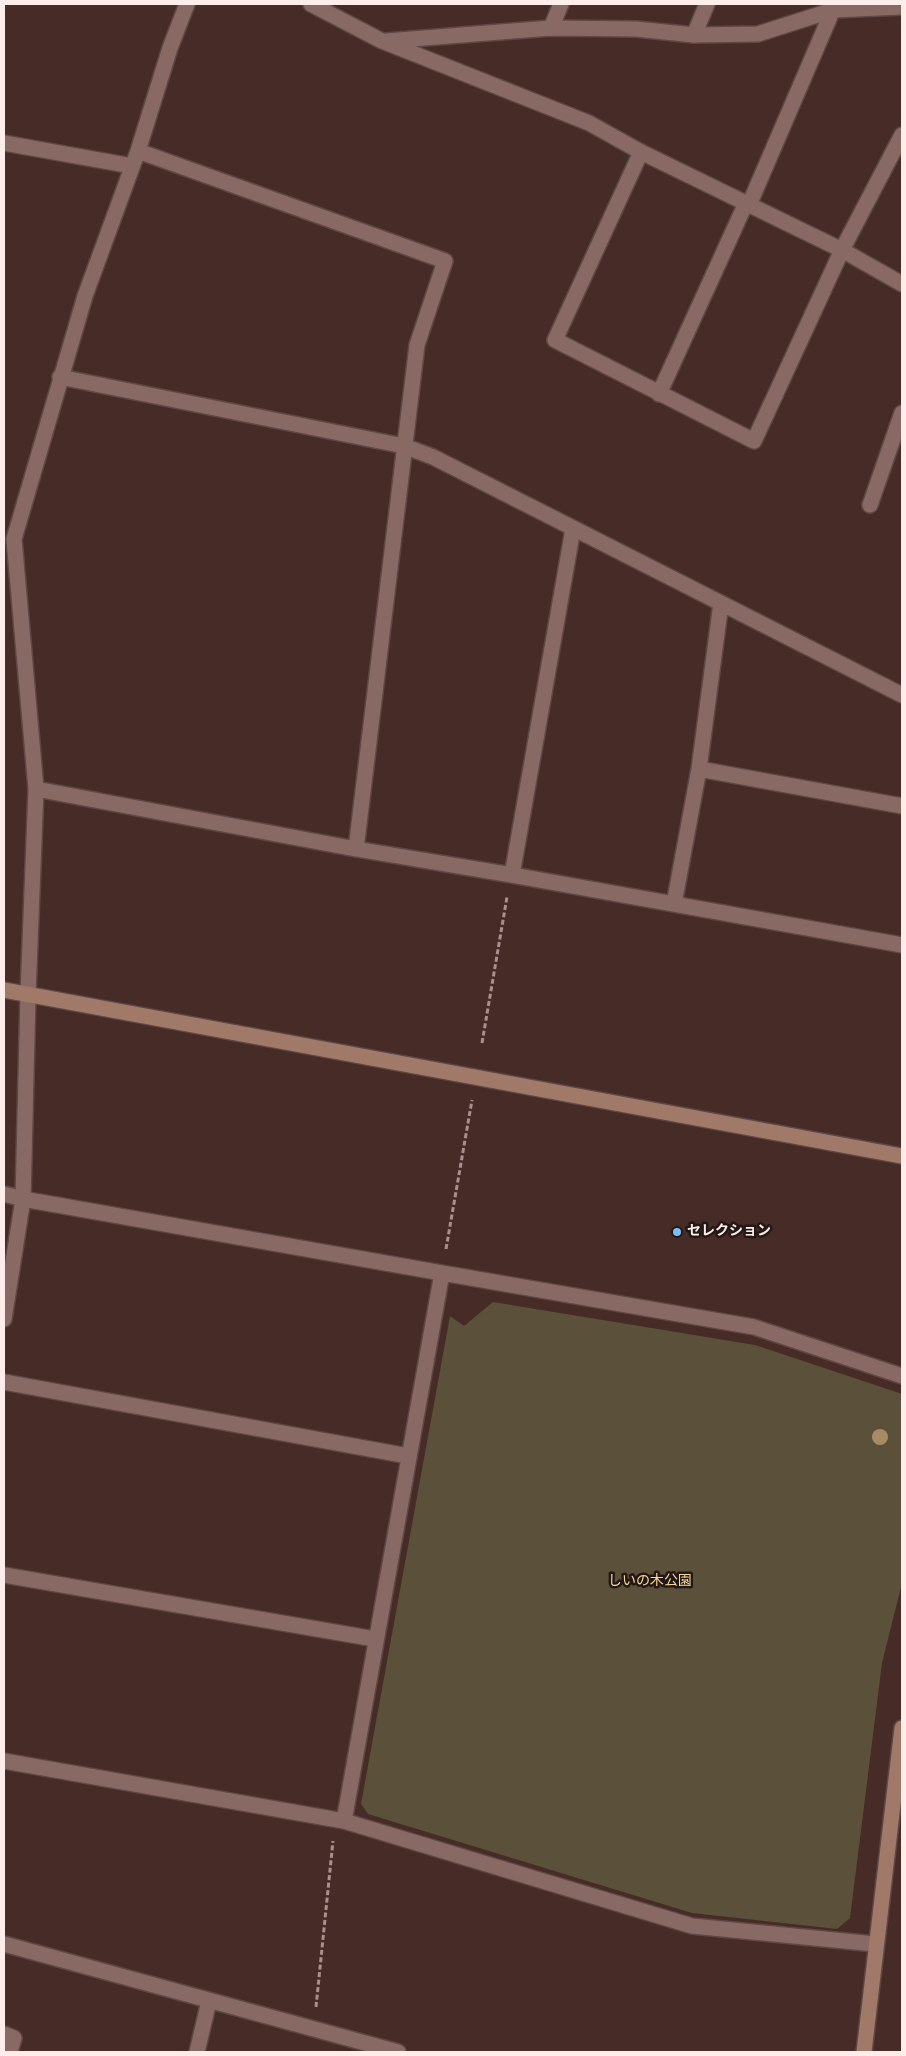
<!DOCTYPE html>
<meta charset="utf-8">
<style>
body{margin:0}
#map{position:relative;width:906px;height:2056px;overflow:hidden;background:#472b27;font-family:"Titillium Web",sans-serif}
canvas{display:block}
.frame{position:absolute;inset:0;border:5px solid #fdedeb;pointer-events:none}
</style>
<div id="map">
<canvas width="906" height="2056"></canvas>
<div class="frame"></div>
</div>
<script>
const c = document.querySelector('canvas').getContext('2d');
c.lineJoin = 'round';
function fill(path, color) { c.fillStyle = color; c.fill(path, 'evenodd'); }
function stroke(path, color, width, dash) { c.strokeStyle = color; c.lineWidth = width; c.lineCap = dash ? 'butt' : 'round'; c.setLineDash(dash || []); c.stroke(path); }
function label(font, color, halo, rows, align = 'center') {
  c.font = font + ' "Titillium Web","Noto Sans JP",sans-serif'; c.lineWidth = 5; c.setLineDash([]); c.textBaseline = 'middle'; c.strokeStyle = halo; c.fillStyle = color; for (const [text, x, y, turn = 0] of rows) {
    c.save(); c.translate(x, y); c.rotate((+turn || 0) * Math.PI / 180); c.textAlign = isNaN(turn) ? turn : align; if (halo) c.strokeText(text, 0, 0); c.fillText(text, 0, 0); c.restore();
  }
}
fill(new Path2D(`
 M493 1302 755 1345 902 1394V1583L882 1663 850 1918 837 1929 692 1913 368 1814 361 1804 450 1316 464 1326Z`), '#5b5039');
const lane = new Path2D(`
 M551 28 561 4
 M694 35 707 4
 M4 143 132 166
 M641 152 555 340 754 441 842 250
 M659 394 746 203
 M870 505 902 413`);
const street = new Path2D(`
 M311 4 382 41 589 123 641 152 842 250 902 284
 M386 41 551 28 636 29 694 35 758 34 833 10 902 7
 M138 151 445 261 417 345 356 849
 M749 205 835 5
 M842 250 902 135
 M60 377 404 446 433 457 902 695
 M699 769 902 806
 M36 789 356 849 512 875 902 945
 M512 875 573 529
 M674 904 699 769 721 603
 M4 1194 23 1199 442 1273 344 1821
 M442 1273 754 1327 902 1376
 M4 1319 23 1199 28 995 36 789 14 539 85 296 138 151 170 48 187 4
 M4 1382 408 1456
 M4 1575 375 1639
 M4 1761 344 1821 692 1926 875 1944
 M4 1944 398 2052
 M4 2034 14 2038 10 2052
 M197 2052 209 2001`);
const secondary = new Path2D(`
 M4 990 902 1156
 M864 2052 902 1728`);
stroke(lane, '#5e4745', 18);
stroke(street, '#5e4745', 18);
stroke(secondary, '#5e4745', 18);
stroke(new Path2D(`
 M482 1043 507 897
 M446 1249 472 1100
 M316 2007 333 1841`), '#a6918e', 3, [5, 2.5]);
stroke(lane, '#896964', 15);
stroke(street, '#896964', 15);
stroke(secondary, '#a17968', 15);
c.fillStyle = '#a88b65';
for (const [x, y] of [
 [880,1437]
]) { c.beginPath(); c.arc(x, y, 8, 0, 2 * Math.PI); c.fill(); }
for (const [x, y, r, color] of [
 [677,1232,5,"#7bbef8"]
]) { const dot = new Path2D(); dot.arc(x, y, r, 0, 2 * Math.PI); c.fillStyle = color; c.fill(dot); stroke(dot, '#241816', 2); }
label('bold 14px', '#fdedeb', '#241816', [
 ["セレクション",687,1232]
], 'left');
label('14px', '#f7d998', '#241816', [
 ["しいの木公園",650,1582]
]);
</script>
